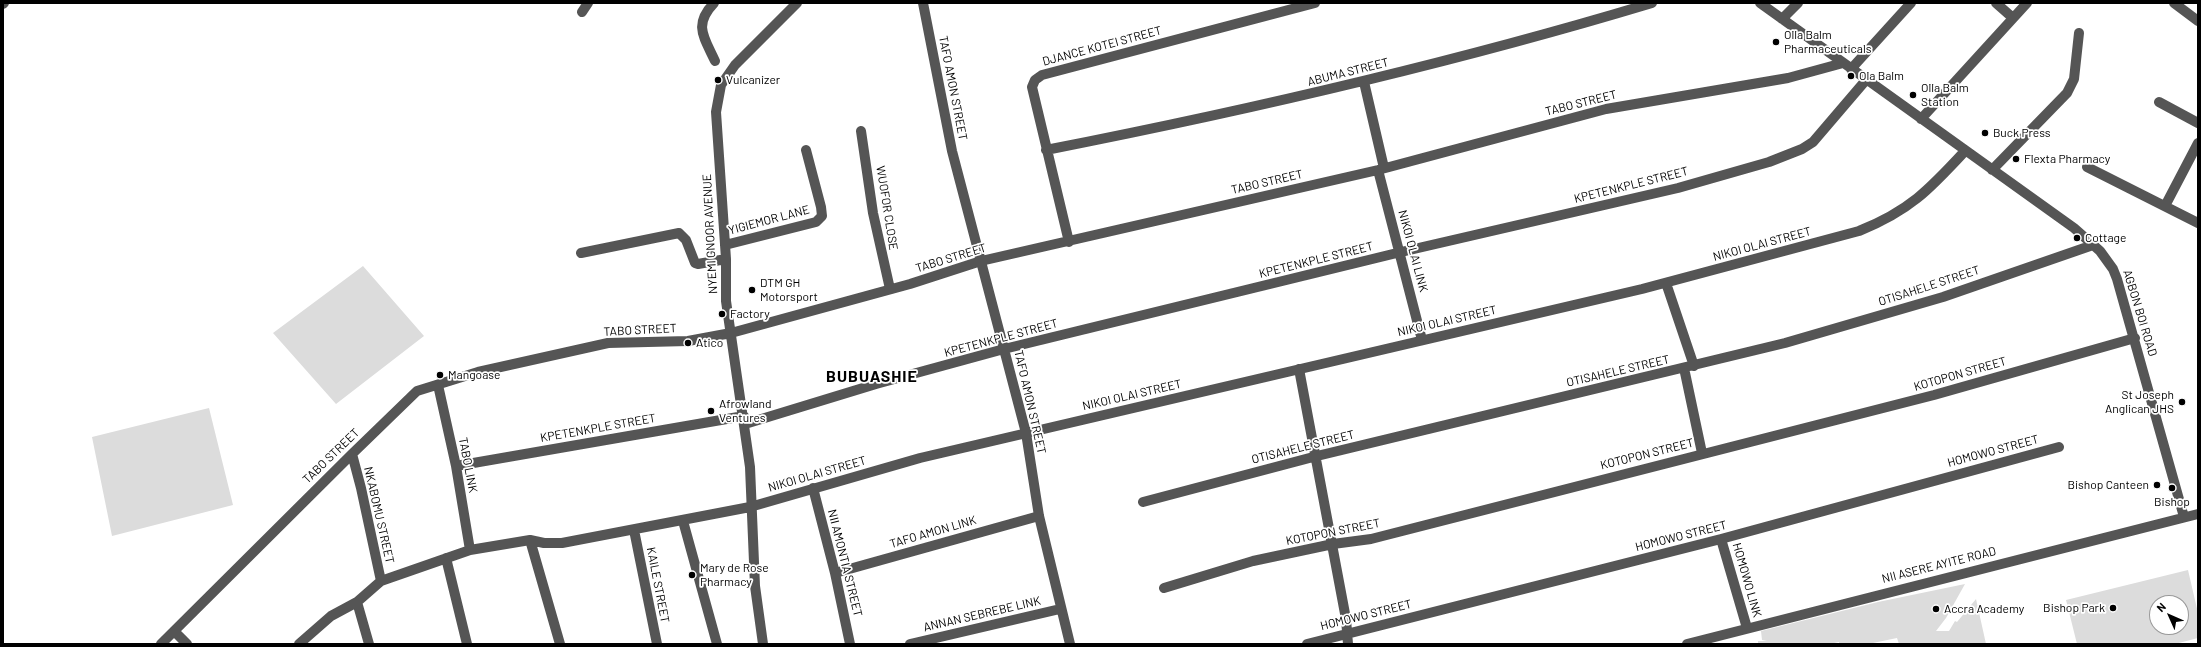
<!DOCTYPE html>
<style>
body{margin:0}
#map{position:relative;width:2201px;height:647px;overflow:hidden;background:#fff;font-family:Barlow,sans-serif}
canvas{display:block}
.frame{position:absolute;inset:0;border:4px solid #000;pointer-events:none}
.north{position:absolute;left:2149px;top:595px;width:40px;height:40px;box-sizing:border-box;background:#fff;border:1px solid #999;border-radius:50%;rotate:315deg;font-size:11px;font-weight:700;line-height:16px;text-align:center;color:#000}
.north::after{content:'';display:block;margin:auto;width:14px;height:18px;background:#000;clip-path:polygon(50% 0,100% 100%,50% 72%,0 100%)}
</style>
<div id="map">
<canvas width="2201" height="647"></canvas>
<div class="frame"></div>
<div class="north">N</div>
</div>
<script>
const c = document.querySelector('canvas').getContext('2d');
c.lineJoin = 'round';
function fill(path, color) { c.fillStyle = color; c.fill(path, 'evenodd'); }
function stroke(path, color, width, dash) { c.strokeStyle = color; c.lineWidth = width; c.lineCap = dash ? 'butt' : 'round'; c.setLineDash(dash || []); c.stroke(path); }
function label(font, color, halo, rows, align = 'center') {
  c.font = font + ' Barlow,sans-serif'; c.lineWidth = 3.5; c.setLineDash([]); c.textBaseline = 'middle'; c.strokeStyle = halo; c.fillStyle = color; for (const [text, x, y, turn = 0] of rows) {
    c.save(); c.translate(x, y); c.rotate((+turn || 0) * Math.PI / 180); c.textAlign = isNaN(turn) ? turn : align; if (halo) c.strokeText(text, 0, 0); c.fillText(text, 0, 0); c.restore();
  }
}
fill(new Path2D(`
 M363 266 424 336 336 404 273 333Z
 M209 408 233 505 112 536 92 437Z
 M2188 570 2198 613V638L2175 644H2077L2066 600ZM2157 603H2181V627H2157Z
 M1965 584 1946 618 1936 631H1949L1955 621 1957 622 1976 599 1986 644H1899L1897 638 1868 644H1839V642L1829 644H1758V641H1767L1762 640 1761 631 1878 602Z`), '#dcdcdc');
stroke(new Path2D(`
 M714 3C693 25 704 37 715 61
 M923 3 952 151 1026 433 1039 516 1070 644
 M1760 3 2074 228 2100 251 2113 269 2117 279 2184 517
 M1996 3 2013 18
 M2174 3 2198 21
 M3 4 4 3
 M582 12 588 3
 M1782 19 1798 3
 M1851 69 1911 3
 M1364 82 1384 168
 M2159 102 2198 123
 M1921 119 2027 3
 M861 131 873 213 890 289
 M1046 150C1250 110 1453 63 1652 3
 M2087 167 2198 223
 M1378 170 1422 340
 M1992 170 2067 93 2074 79 2079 33
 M2165 206 2198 143
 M1069 242 1032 87 1035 80 1042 75 1315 3
 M725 245 816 222 822 216 821 207 806 150
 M581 253 679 233 686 240 695 263 698 264 726 259
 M1666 283 1694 366
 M1684 368 1702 453
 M1299 369 1346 619 1348 644
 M438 385 456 466 470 550
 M745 424 876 384 1004 349 1401 252 1678 188 1769 162 1802 149 1813 142 1866 80
 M352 454 361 488 381 581
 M456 466 744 416
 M813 488 835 573 850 644
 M1143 502 1317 456 1785 343 1943 297 2093 245
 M683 521 717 644
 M634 530 657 644
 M1721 539 1747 628
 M530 540 560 644
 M446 558 467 644
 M835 573 1039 516
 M1164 588 1253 561 1333 544 1371 539 1934 395 2135 338
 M357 602 369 644
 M174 631 187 644
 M161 644 352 454 417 391 478 372 608 343 688 341 731 333 910 284 981 261 1378 170 1606 109 1788 78 1843 63
 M299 644 331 616 357 602 381 581 470 550 530 540 544 543H562L750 507 920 458 1642 289 1859 231C1909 211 1929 190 1965 151
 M763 644 755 586 750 467 726 301V259L716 112 721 85 735 65 797 3
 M910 644 1060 609
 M1307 644 1721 539 2059 447
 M1687 644 2198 514`), '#555', 10);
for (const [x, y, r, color] of [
 [1776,42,4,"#000"],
 [1851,76,4,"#000"],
 [718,80,4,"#000"],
 [1913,95,4,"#000"],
 [1985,133,4,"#000"],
 [2016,159,4,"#000"],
 [2077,238,4,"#000"],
 [752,290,4,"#000"],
 [722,314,4,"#000"],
 [688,343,4,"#000"],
 [440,375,4,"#000"],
 [2182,402,4,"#000"],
 [711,411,4,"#000"],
 [2157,485,4,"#000"],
 [2172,488,4,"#000"],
 [692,575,4,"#000"],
 [2113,608,4,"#000"],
 [1936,609,4,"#000"]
]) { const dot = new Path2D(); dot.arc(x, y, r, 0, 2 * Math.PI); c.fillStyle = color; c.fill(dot); stroke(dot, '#fff', 1.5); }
label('12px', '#000', '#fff', [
 ["Olla Balm",1784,35],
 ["Pharmaceuticals",1784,49],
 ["Ola Balm",1859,76],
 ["Vulcanizer",726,80],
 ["Olla Balm",1921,88],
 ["Station",1921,102],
 ["Buck Press",1993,133],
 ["Flexta Pharmacy",2024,159],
 ["Cottage",2085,238],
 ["DTM GH",760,283],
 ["Motorsport",760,297],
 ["Factory",730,314],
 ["Atico",696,343],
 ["Mangoase",448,375],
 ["St Joseph",2174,395,"right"],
 ["Anglican JHS",2174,409,"right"],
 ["Afrowland",719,404],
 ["Ventures",719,418],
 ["Bishop Canteen",2149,485,"right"],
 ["Bishop",2172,502,"center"],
 ["Mary de Rose",700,568],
 ["Pharmacy",700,582],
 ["Bishop Park",2105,608,"right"],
 ["Accra Academy",1944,609]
], 'left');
label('12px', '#000', '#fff', [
 ["DJANCE KOTEI STREET",1102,46,-15],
 ["ABUMA STREET",1348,72,-14],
 ["TAFO AMON STREET",953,88,79],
 ["TABO STREET",1581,103,-14],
 ["TABO STREET",1267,182,-13],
 ["KPETENKPLE STREET",1631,185,-14],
 ["WUOFOR CLOSE",887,208,81],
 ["YIGIEMOR LANE",769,220,-15],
 ["NYEMI GNOOR AVENUE",710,234,-93],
 ["NIKOI OLAI STREET",1762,244,-15],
 ["NIKOI OLAI LINK",1413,251,75],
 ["TABO STREET",951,258,-17],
 ["KPETENKPLE STREET",1316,260,-14],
 ["OTISAHELE STREET",1929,286,-18],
 ["AGBON BOI ROAD",2140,313,73],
 ["NIKOI OLAI STREET",1447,321,-13],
 ["TABO STREET",640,330,-3],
 ["KPETENKPLE STREET",1001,338,-15],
 ["OTISAHELE STREET",1618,371,-13],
 ["KOTOPON STREET",1960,374,-16],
 ["NIKOI OLAI STREET",1132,395,-13],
 ["TAFO AMON STREET",1030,402,77],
 ["KPETENKPLE STREET",598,428,-10],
 ["OTISAHELE STREET",1303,447,-14],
 ["HOMOWO STREET",1993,451,-15],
 ["KOTOPON STREET",1647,454,-14],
 ["TABO STREET",331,456,-44],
 ["TABO LINK",468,465,79],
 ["NIKOI OLAI STREET",817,474,-16],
 ["NKABOMU STREET",379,515,77],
 ["TAFO AMON LINK",933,532,-16],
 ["KOTOPON STREET",1333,532,-11],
 ["HOMOWO STREET",1681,536,-14],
 ["NII AMONTIA STREET",845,563,76],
 ["NII ASERE AYITE ROAD",1939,565,-14],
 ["HOMOWO LINK",1747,580,74],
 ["KAILE STREET",658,585,79],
 ["ANNAN SEBREBE LINK",982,614,-13],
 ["HOMOWO STREET",1366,615,-14]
]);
c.letterSpacing = '1px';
label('bold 16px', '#000', '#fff', [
 ["BUBUASHIE",872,377]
]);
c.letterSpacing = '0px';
</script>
